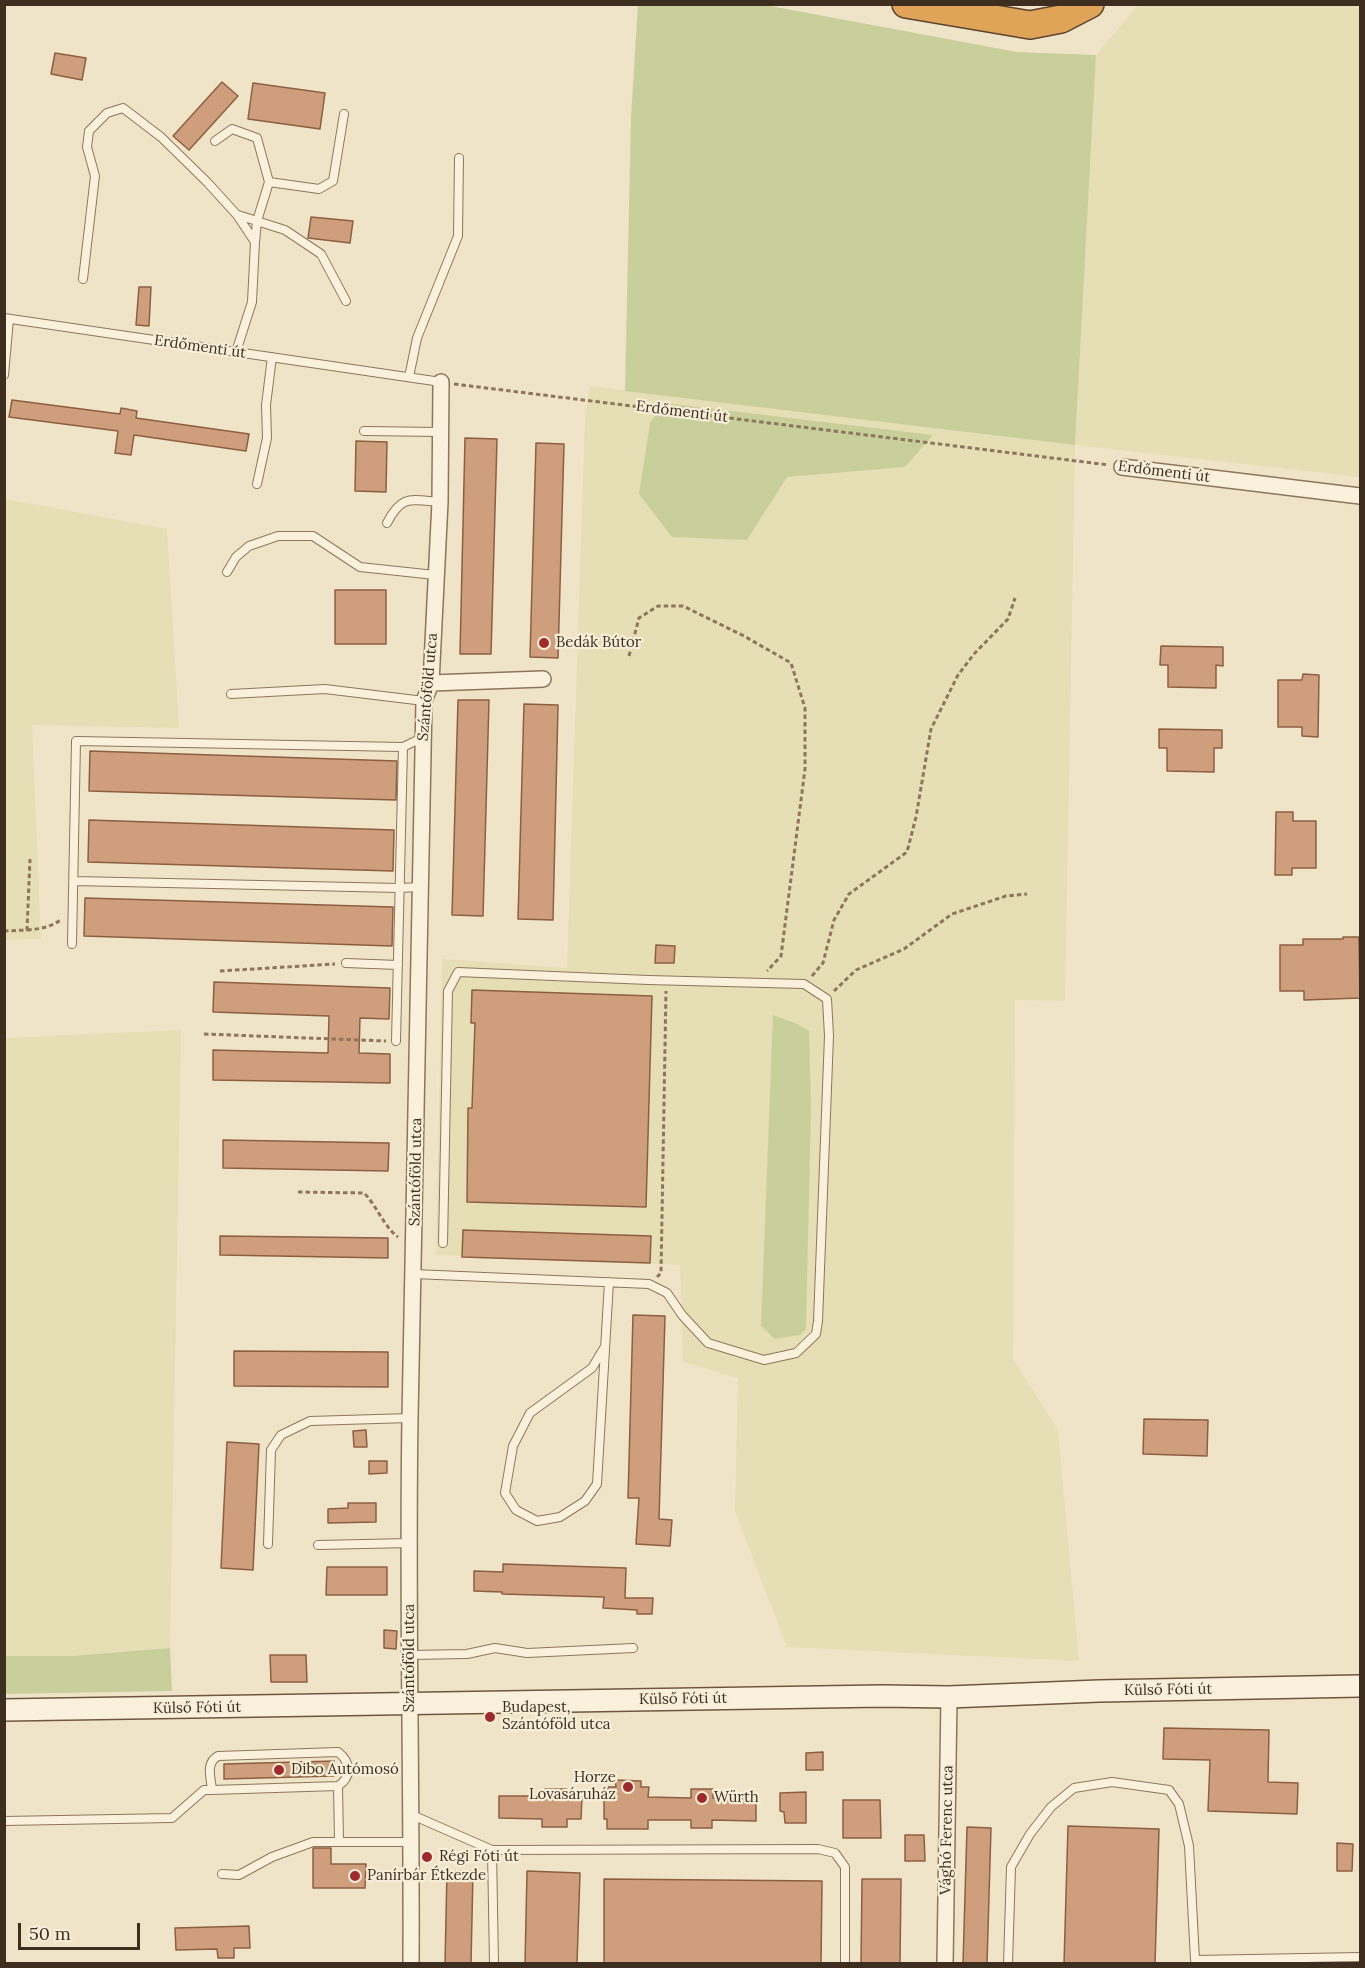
<!DOCTYPE html>
<meta charset="utf-8">
<style>
body{margin:0}
#map{position:relative;width:1365px;height:1968px;overflow:hidden;background:#f0e4c8;font-family:Lora,serif}
canvas{display:block}
.frame{position:absolute;inset:0;border:6px solid #3d2e20;pointer-events:none}
.scale{position:absolute;left:18px;top:1923px;width:122px;height:27px;box-sizing:border-box;border:3px solid #3d2e20;border-top:0;padding-left:8px;font-size:18px;line-height:21px;white-space:nowrap;color:#3d2e20;-webkit-text-stroke:4px #f7eed8;paint-order:stroke}
</style>
<div id="map">
<canvas width="1365" height="1968"></canvas>
<div class="frame"></div>
<div class="scale">50 m</div>
</div>
<script>
const c = document.querySelector('canvas').getContext('2d');
c.lineJoin = 'round';
function fill(path, color) { c.fillStyle = color; c.fill(path, 'evenodd'); }
function stroke(path, color, width, dash) { c.strokeStyle = color; c.lineWidth = width; c.lineCap = dash ? 'butt' : 'round'; c.setLineDash(dash || []); c.stroke(path); }
function label(font, color, halo, rows, align = 'center') {
  c.font = font + ' Lora,serif'; c.lineWidth = 4.5; c.setLineDash([]); c.textBaseline = 'middle'; c.strokeStyle = halo; c.fillStyle = color; for (const [text, x, y, turn = 0] of rows) {
    c.save(); c.translate(x, y); c.rotate((+turn || 0) * Math.PI / 180); c.textAlign = isNaN(turn) ? turn : align; if (halo) c.strokeText(text, 0, 0); c.fillText(text, 0, 0); c.restore();
  }
}
fill(new Path2D(`
 M1138 5H1360V477L1075 445 1065 1001 1015 1000 1013 1359 1058 1430 1079 1661 787 1647 735 1511 738 1378 683 1362 680 1265 436 1255 442 959 567 968 585 419 590 386 1075 445 1096 55Z
 M5 499 167 529 179 728 32 725 41 939 5 940Z
 M181 1030 170 1648 72 1656H5L4 1038Z`), '#e6deb5');
fill(new Path2D(`
 M638 4 765 5 1017 52 1096 55 1075 445 625 391 631 117Z
 M664 403 933 435 905 467 787 477 747 540 672 537 639 494 650 423Z
 M773 1015 797 1024 809 1031 811 1106 806 1329 800 1335 775 1339 761 1326Z
 M170 1648 172 1691 5 1694V1656H72Z`), '#c9cf9b');
const building = new Path2D(`
 M55 53 86 58 82 80 51 74Z
 M222 82 238 96 189 150 173 136Z
 M253 83 325 93 320 129 248 119Z
 M311 217 353 221 350 243 308 238Z
 M139 287H151L149 326 136 325Z
 M12 400 120 414 121 408 137 411 136 418 249 434 246 451 134 435 131 455 115 453 118 431 9 417Z
 M465 438 497 439 491 654H460Z
 M356 441 387 442 386 492 355 491Z
 M536 443 564 444 558 658 530 657Z
 M335 590H386V644H335Z
 M1161 646 1223 647V666L1216 665V688L1168 687V665H1160Z
 M1303 674 1319 675 1318 737 1302 736V727H1278V680H1302Z
 M458 700H489L483 916 452 915Z
 M524 704 558 705 553 920 518 919Z
 M1159 729 1222 730V748H1214V772L1167 771V748H1159Z
 M90 751 397 761 396 800 89 791Z
 M1276 812H1293V821H1316V868H1292V875H1275Z
 M89 820 394 830 393 871 88 862Z
 M85 898 393 907 392 946 84 936Z
 M1343 937H1359L1360 998 1304 1000V991H1280V945H1303V939H1343Z
 M656 945 675 946 674 963H655Z
 M214 982 390 988 389 1019 360 1018 359 1053 390 1054V1083L213 1080V1050L328 1053 329 1016 213 1012Z
 M472 990 652 996 646 1207 467 1202 468 1108H472L475 1023H471Z
 M223 1140 389 1143 388 1171 223 1168Z
 M463 1230 651 1236 650 1263 462 1257Z
 M220 1236 388 1238V1258L220 1255Z
 M633 1315 665 1316 659 1519 672 1520 670 1546 636 1544 639 1498H628Z
 M234 1351 388 1352V1387L234 1386Z
 M1144 1419 1208 1420 1207 1456 1143 1454Z
 M366 1430 367 1447H354L353 1431Z
 M227 1442 259 1444 253 1570 221 1568Z
 M369 1461H387V1473L369 1474Z
 M348 1503H376V1522L328 1523V1509L348 1508Z
 M503 1564 626 1568 625 1598H653L652 1614H637V1610L603 1608 604 1597 502 1594V1592L474 1591V1571L503 1572Z
 M327 1567H387V1595H326Z
 M384 1630 397 1631 396 1649 384 1648Z
 M270 1655H306L307 1682H271Z
 M1164 1728 1269 1730 1268 1782 1298 1783 1297 1814 1208 1811 1210 1760 1163 1759Z
 M823 1752V1770H806V1753Z
 M334 1761V1776L224 1779V1764Z
 M615 1780 641 1781V1787H649L648 1797 691 1798V1789H713V1798L756 1799V1821L712 1820V1828H691V1820H648V1829H607V1819H604V1797H607L608 1787H616Z
 M545 1789H567V1796L582 1797 581 1819H567V1827H542V1819L499 1818V1796H545Z
 M806 1792V1823H785L784 1812 780 1811V1793Z
 M843 1800H880L881 1838H843Z
 M1068 1826 1159 1829 1155 1964H1064Z
 M967 1827 991 1828 987 1964H963Z
 M905 1835H924L925 1861H905Z
 M1337 1843 1353 1844 1352 1871H1337Z
 M313 1848H331V1864H366L365 1888H313Z
 M447 1871H473L471 1964H445Z
 M527 1871 580 1873 577 1964H525Z
 M604 1879 822 1881 821 1964H604Z
 M862 1879H901L900 1964H861Z
 M249 1926 250 1948H234V1958H218L217 1949 176 1950 175 1928Z`);
fill(building, '#cf9f7d');
stroke(building, '#8d5f41', 1.5);
const service = new Path2D(`
 M215 141 232 129 257 138 269 182 257 221 255 242
 M269 182 319 189 333 181 344 114
 M238 215 285 230 321 254 346 301
 M83 279 95 176 87 147 89 131 107 113 123 108 161 137 207 182 237 215 255 242 252 302 236 352
 M4 318 441 382
 M4 375 9 319
 M409 377 417 338 458 236 459 158
 M364 431 440 432
 M257 484 267 438 266 405 272 357
 M387 523C402 494 411 500 440 502
 M227 572 236 557 249 546 278 536H313L360 567 435 575
 M231 694 325 689 424 701
 M74 881 399 888 421 887
 M72 944 76 741 403 747 424 737
 M346 963 398 965
 M396 1041 403 747
 M414 1274 649 1284 667 1293 682 1315 708 1343 764 1360 796 1353 816 1334 818 1321 829 1036 827 999 804 984 648 980 458 972 448 991 443 1243
 M604 1348 592 1368 530 1413 513 1446 505 1493 516 1510 537 1521 560 1517 585 1501 597 1484 609 1282
 M268 1544 271 1450 281 1435 310 1421 410 1418
 M318 1545 410 1543
 M410 1655 467 1654 495 1648 527 1653 633 1648
 M338 1752C351 1762 352 1777 338 1786L212 1790C211 1778 205 1763 218 1756Z
 M338 1786 339 1842
 M412 1815 492 1850 818 1849 835 1853 845 1867V1964
 M4 1821 172 1818 204 1790H212
 M492 1850 494 1964
 M222 1874 239 1875 272 1857 313 1842H412
 M1008 1964 1011 1867 1030 1834 1051 1807 1074 1788 1112 1782 1169 1790 1179 1804 1189 1846 1195 1960 1360 1957`);
const minor = new Path2D(`
 M1122 467 1360 496
 M431 683 543 679
 M411 1964C412 1782 407 1600 410 1418 414 1179 419 940 424 701L431 683 440 502 441 382
 M945 1964 949 1697`);
const secondary = new Path2D(`
 M4 1710 882 1696 949 1697 1099 1691 1360 1686`);
const motorway = new Path2D(`
 M906 4 1030 25 1061 19 1090 4`);
stroke(service, '#8d765c', 10);
stroke(minor, '#8d765c', 18);
stroke(secondary, '#6f573f', 24);
stroke(motorway, '#5b4430', 30);
stroke(new Path2D(`
 M454 384 1109 465
 M629 656 639 618 658 606H683L744 636 791 663 805 708V769L781 956 767 971
 M27 930C41 929 51 927 62 919
 M4 931 27 930 30 859
 M220 971 335 964
 M812 976 823 963 834 920 849 894 907 852 916 817 931 729 958 675 974 654 1008 619 1015 598
 M834 991 856 970 904 949 952 914 1006 896 1027 894
 M204 1034 386 1041
 M298 1192 364 1193C377 1206 384 1227 398 1237
 M657 1277 661 1273 666 991`), '#8d765c', 3, [4.5, 3]);
stroke(service, '#faf1dc', 8);
stroke(minor, '#faf1dc', 15);
stroke(secondary, '#faf1dc', 21);
stroke(motorway, '#e0a458', 27);
for (const [x, y, r, color] of [
 [544,643,6,"#9e2a2b"],
 [490,1717,6,"#9e2a2b"],
 [279,1770,6,"#9e2a2b"],
 [628,1787,6,"#9e2a2b"],
 [702,1798,6,"#9e2a2b"],
 [427,1857,6,"#9e2a2b"],
 [355,1876,6,"#9e2a2b"]
]) { const dot = new Path2D(); dot.arc(x, y, r, 0, 2 * Math.PI); c.fillStyle = color; c.fill(dot); stroke(dot, '#f7eed8', 2); }
label('15px', '#3d2e20', '#f7eed8', [
 ["Erdőmenti út",200,347,8],
 ["Erdőmenti út",682,412,7],
 ["Erdőmenti út",1164,472,7],
 ["Szántóföld utca",428,687,-85],
 ["Szántóföld utca",416,1172,-89],
 ["Szántóföld utca",410,1658,-90],
 ["Külső Fóti út",1168,1690,-1],
 ["Külső Fóti út",683,1699,-1],
 ["Külső Fóti út",197,1708,-1],
 ["Vághó Ferenc utca",947,1830,-89]
]);
label('15px', '#3d2e20', '#f7eed8', [
 ["Bedák Bútor",556,643],
 ["Budapest,",502,1708],
 ["Szántóföld utca",502,1725],
 ["Dibo Autómosó",291,1770],
 ["Horze",616,1778,"right"],
 ["Lovasáruház",616,1795,"right"],
 ["Würth",714,1798],
 ["Régi Fóti út",439,1857],
 ["Panírbár Étkezde",367,1876]
], 'left');
</script>
